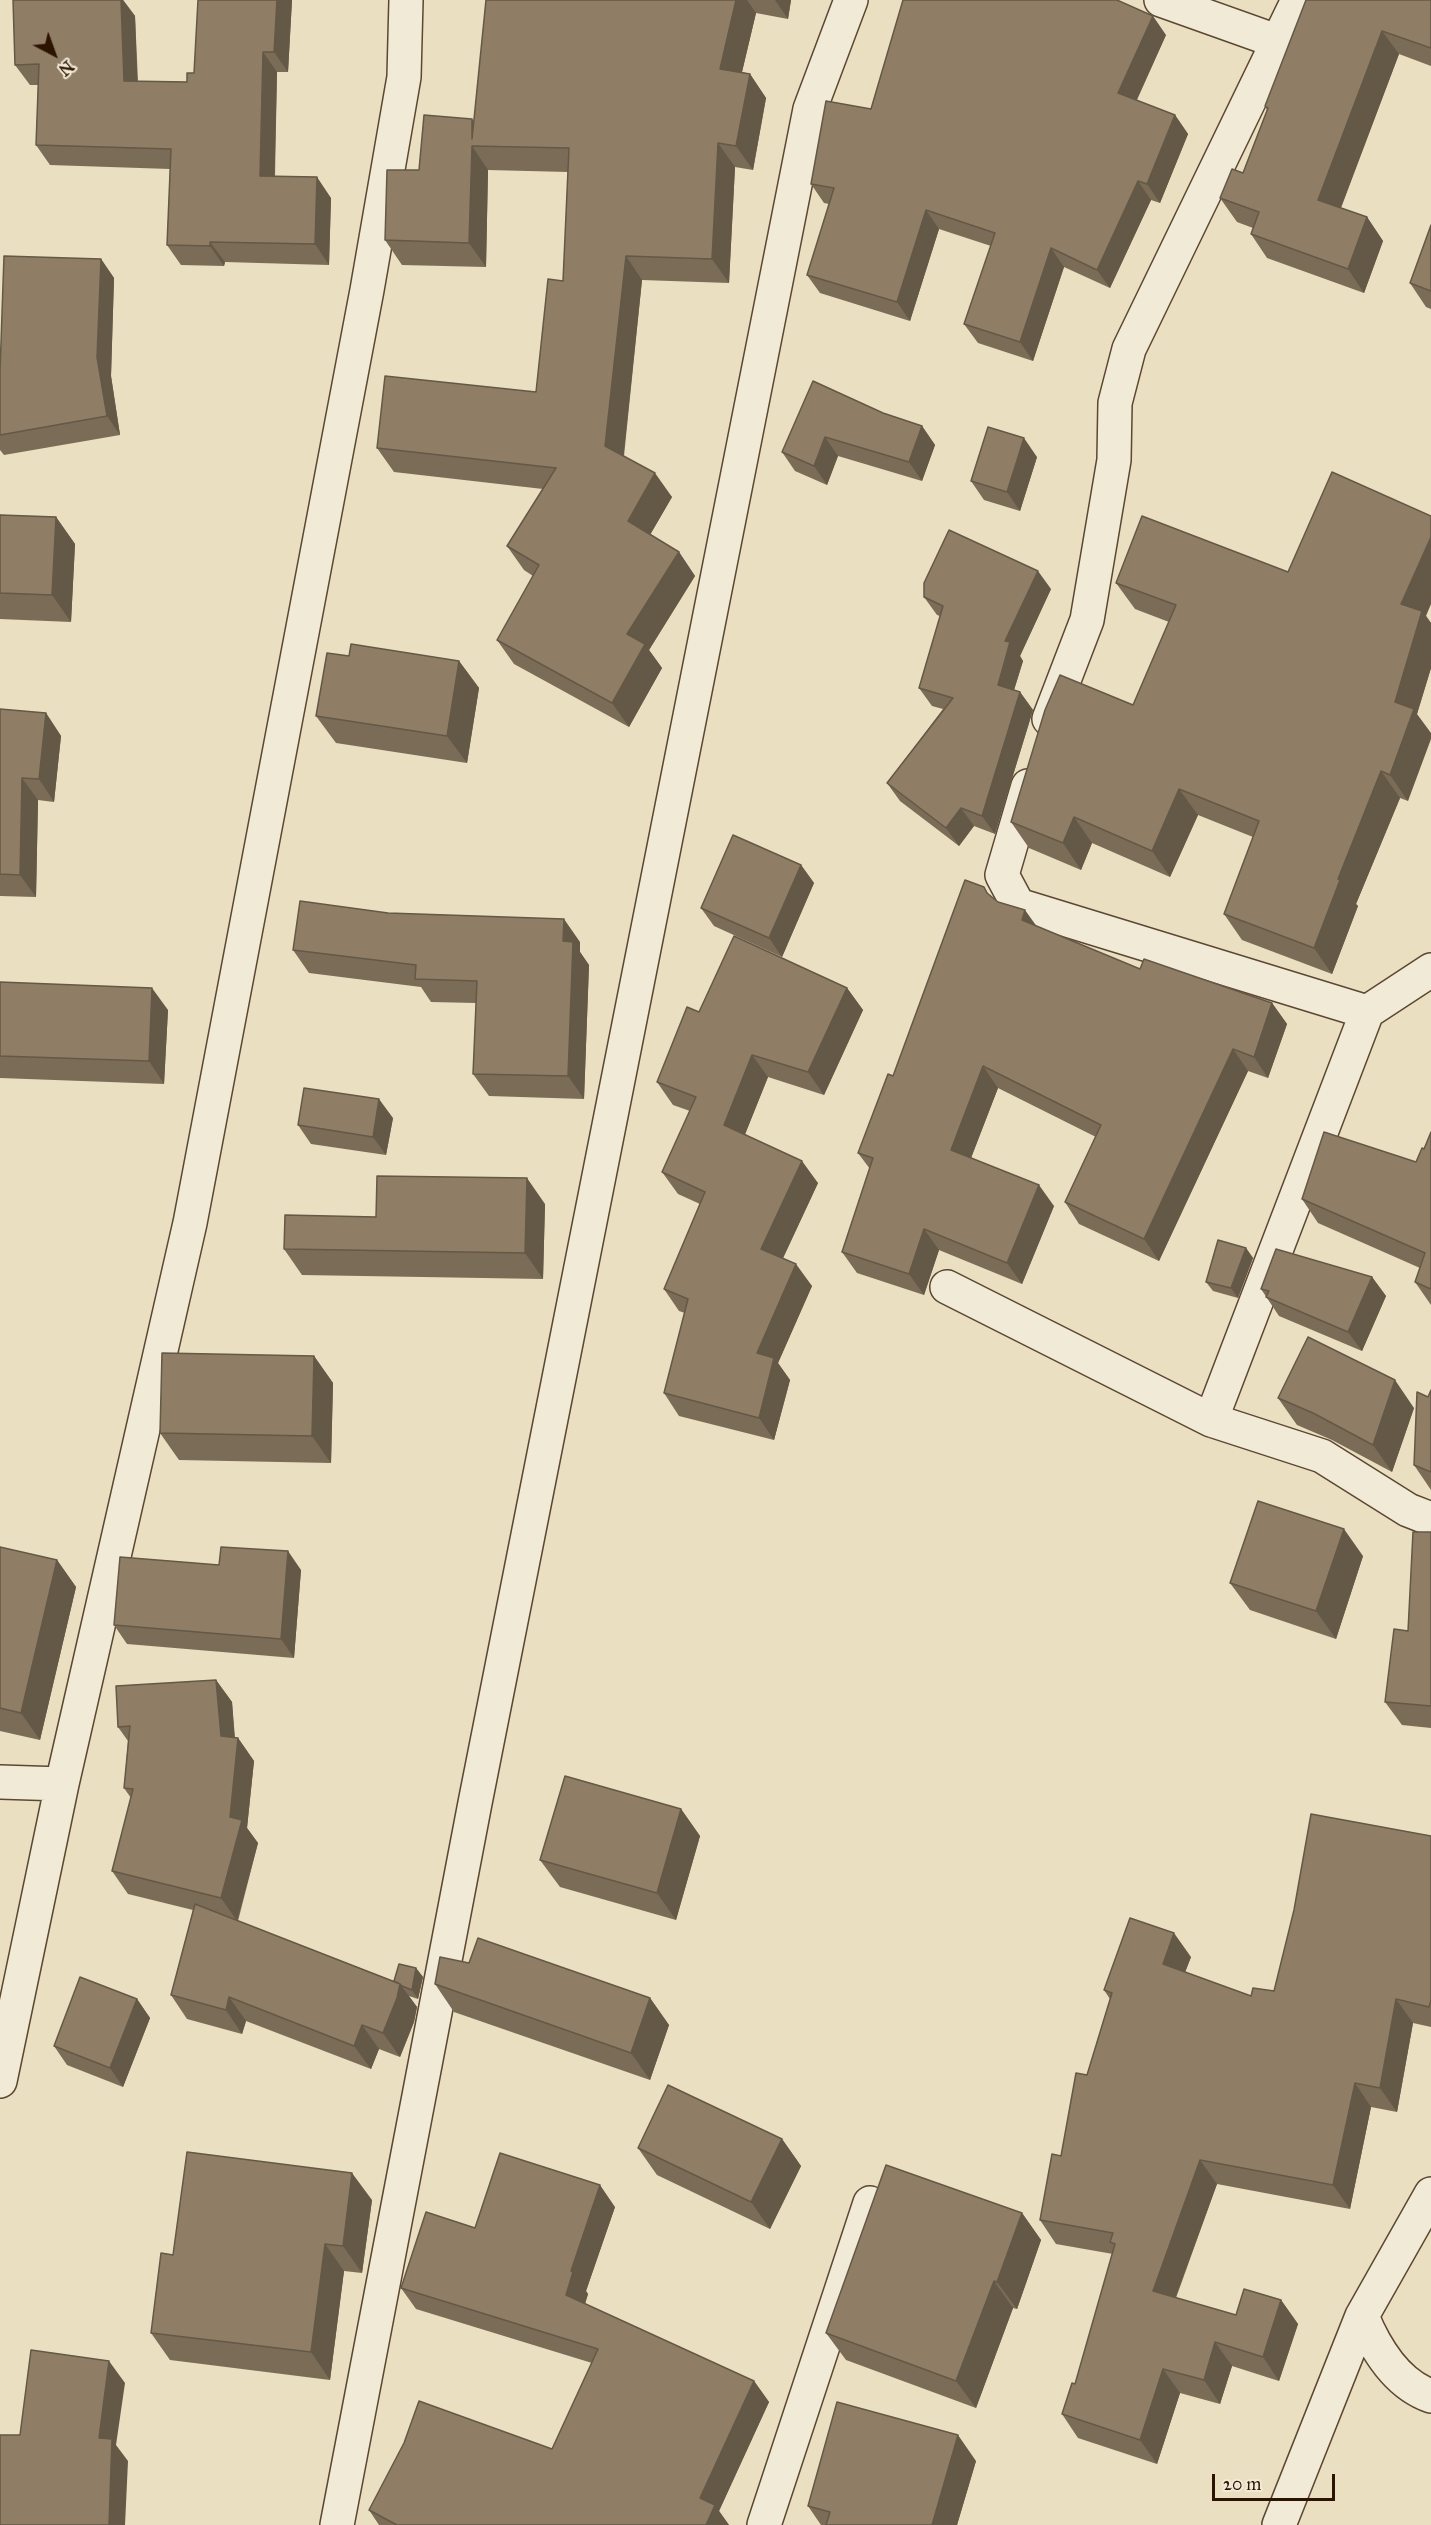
<!DOCTYPE html>
<style>
body{margin:0}
#map{position:relative;width:1431px;height:2525px;overflow:hidden;background:#eadfc0;font-family:"IM FELL Great Primer",serif}
canvas{display:block}
.north{position:absolute;left:24px;top:24px;width:60px;height:60px;-webkit-text-stroke:4px #f1ead6;paint-order:stroke;rotate:139deg;font-size:16px;font-weight:700;line-height:24px;text-align:center;color:#2d1402}
.north::after{content:'';display:block;margin:auto;width:21px;height:27px;background:#2d1402;clip-path:polygon(50% 0,100% 100%,50% 72%,0 100%)}
.scale{position:absolute;left:1212px;top:2474px;width:123px;height:27px;box-sizing:border-box;border:3px solid #2d1402;border-top:0;padding-left:8px;font-size:18px;line-height:21px;white-space:nowrap;color:#2d1402;-webkit-text-stroke:4px #f1ead6;paint-order:stroke}
</style>
<div id="map">
<canvas width="1431" height="2525"></canvas>
<div class="north">N</div>
<div class="scale">20 m</div>
</div>
<script>
const c = document.querySelector('canvas').getContext('2d');
c.lineJoin = 'round';
function stroke(path, color, width, dash) { c.strokeStyle = color; c.lineWidth = width; c.lineCap = dash ? 'butt' : 'round'; c.setLineDash(dash || []); c.stroke(path); }
function fill(path, color) { c.fillStyle = color; c.fill(path, 'evenodd'); }
const street = new Path2D(`
 M1161 0 1279 42
 M1049 719 1087 620 1114 460 1115 403 1129 349 1298 0
 M1028 786 1002 875 1018 905 1367 1012
 M947 1287 1211 1420 1322 1456 1408 1510 1431 1519
 M1211 1420 1367 1012 1431 970
 M0 1782 62 1784
 M0 2081 62 1784 190 1223 367 290 404 77 406 0
 M1362 2316C1375 2348 1397 2384 1431 2396
 M337 2525 475 1803 810 109 851 0
 M764 2525 870 2203
 M1279 2525 1362 2316 1431 2194`);
stroke(street, '#5c4732', 36);
stroke(street, '#f1ead6', 33);
fill(new Path2D(`
 M13 0H123L135 16 138 81 187 82 194 73 198 0H292L288 72H277L275 177 331 198 329 265 225 262 224 266 181 265 167 245 170 169 50 165 36 145 38 85H30L15 65Z
 M486 0H791L788 19 756 13 742 72 750 74 766 98 753 170 735 167 729 283 642 280 624 456 672 497 650 535 679 552 695 576 649 650 662 668 629 727 514 664 497 640 533 576 524 570 507 546 543 489 394 472 377 448 536 392 563 281 568 172 488 170 486 267 402 265 385 240 419 170 472 119 474 121Z
 M1431 0V66L1399 54 1341 208 1367 217 1383 241 1364 293 1267 258 1251 234 1253 228 1237 222 1220 198 1243 173 1267 110 1265 106Z
 M1166 35 1137 100 1175 115 1188 134 1160 203 1151 200 1110 288 1064 267 1033 361 978 343 964 324 991 246 939 229 910 321 820 293 807 275 829 204 824 203 811 184 871 109Z
 M1431 225V309L1426 307 1410 283Z
 M101 259 114 278 111 376 120 435 4 455 0 450V371Z
 M883 413 922 426 935 445 922 481 838 456 827 485 795 471 782 452Z
 M1037 457 1020 511 984 500 971 481Z
 M0 515 56 517 75 544 71 622 0 619Z
 M1288 572 1426 616 1431 623V668L1417 714 1408 801 1400 798 1356 904 1358 906 1332 974 1242 940 1224 914 1253 837 1198 815 1170 877 1092 843 1081 870 1029 848 1011 822 1133 705 1169 622 1135 609 1116 583Z
 M1051 589 1020 656 1023 661 1014 690 1020 692 1033 710 995 834 974 826 959 846 900 801 887 783 943 709 932 706 919 688 940 616 937 615 924 597Z
 M349 656 459 661 479 688 467 763 336 743 316 716Z
 M0 709 46 713 61 736 54 802 38 800 36 897 0 896Z
 M801 865 814 883 782 957 714 926 701 908Z
 M984 887 989 895 998 902 1036 926 1140 969 1272 1003 1287 1024 1268 1078 1248 1071 1159 1261 1079 1224 1065 1202 1096 1137 998 1088 971 1158 1054 1206 1022 1284 939 1250 924 1295 857 1273 842 1252 870 1169 858 1153 893 1076Z
 M580 942V952L589 965 584 1099 489 1096 473 1074 476 1003 431 1002 421 987 309 973 293 950Z
 M0 982 168 1010 164 1084 0 1078Z
 M847 988 863 1010 824 1095 768 1077 745 1134 818 1183 783 1258 812 1286 778 1363 790 1380 774 1440 679 1416 664 1393 685 1313 679 1311 664 1289 700 1204 678 1194 662 1172 690 1111 673 1105 657 1082 699 1012Z
 M393 1118 386 1155 311 1144 298 1125Z
 M1431 1132V1305L1415 1282 1420 1268 1318 1223 1302 1199 1416 1162 1424 1149Z
 M545 1204 543 1279 302 1275 284 1249 376 1217Z
 M1246 1248 1253 1258 1238 1298 1213 1291 1206 1282Z
 M1372 1277 1386 1296 1362 1351 1279 1316 1261 1289Z
 M314 1356 333 1383 331 1463 179 1460 160 1433Z
 M1431 1390V1490L1414 1465 1428 1397Z
 M1278 1398 1414 1408 1392 1472 1332 1440 1297 1425Z
 M1431 1532V1728L1402 1725 1385 1702 1408 1631Z
 M0 1547 57 1560 76 1587 40 1740 0 1731Z
 M1363 1556 1336 1639 1250 1610 1230 1583Z
 M301 1570 294 1658 127 1644 114 1625Z
 M216 1680 232 1702 235 1738H238L254 1761 247 1828 258 1843 238 1921 394 1981 416 1968 423 1977 418 1999 409 1996 417 2007 414 2022 400 2057 379 2049 371 2069 246 2021 242 2034 187 2019 171 1995 193 1910 128 1894 112 1871 131 1798 124 1788 128 1741 118 1727Z
 M681 1809 700 1836 676 1920 560 1887 540 1860Z
 M1431 1836V2027L1413 2023 1397 2112 1371 2107 1350 2209 1217 2184 1176 2298 1236 2315 1281 2300 1298 2324 1279 2381 1232 2366 1220 2404 1180 2393 1157 2464 1078 2438 1062 2414 1075 2384 1113 2254 1056 2244 1040 2220 1087 2075 1110 1999 1104 1990 1191 1957 1185 1972 1251 1996 1274 1991Z
 M469 1963 650 1998 669 2025 650 2080 454 2012 435 1984Z
 M137 1999 150 2018 123 2087 67 2065 54 2046Z
 M782 2139 801 2166 770 2229 657 2175 638 2148Z
 M372 2200 362 2273 344 2271 330 2380 170 2360 151 2333 173 2255Z
 M615 2207 586 2291 588 2294 585 2304 754 2381 769 2402 719 2511 729 2525H379L369 2510 552 2449 592 2363 416 2309 401 2288 475 2228Z
 M1022 2213 1041 2240 1017 2309 1013 2308 976 2408 846 2360 826 2333Z
 M976 2461 957 2525H821L808 2506Z`), '#7b6c57');
fill(new Path2D(`
 M121 0H123L135 16 138 101 124 81Z
 M277 0H292L288 72 274 52Z
 M736 0H747L756 13 737 93 720 69Z
 M775 0H791L788 19Z
 M1153 16 1166 35 1131 112 1118 93Z
 M1382 31 1399 54 1335 223 1318 200Z
 M263 52 277 72 274 196 260 176Z
 M750 74 766 98 753 170 736 146Z
 M1175 115 1188 134 1160 203 1147 184Z
 M718 143 735 167 729 283 712 259Z
 M472 146 488 170 486 267 469 243Z
 M317 177 331 198 329 265 315 244Z
 M1138 181 1151 200 1110 288 1097 270Z
 M926 210 939 229 910 321 897 302Z
 M1367 217 1383 241 1364 293 1348 269Z
 M210 242 225 262 224 266 210 246Z
 M1051 248 1064 267 1033 361 1020 342Z
 M626 256 642 280 622 470 605 446Z
 M101 259 114 278 111 376 120 435 107 416 97 357Z
 M922 426 935 445 922 481 909 462Z
 M825 437 838 456 827 485 814 466Z
 M1024 438 1037 457 1020 511 1007 492Z
 M655 473 672 497 644 545 628 521Z
 M56 517 75 544 71 622 52 595Z
 M1431 537V604L1426 616 1431 623V668L1417 714 1431 733V739L1408 801 1390 775 1401 604Z
 M679 552 695 576 649 650 662 668 629 727 612 703 627 634Z
 M1038 571 1051 589 1020 656 1023 661 1010 703 998 685 1005 641Z
 M459 661 479 688 467 763 447 736Z
 M1020 692 1033 710 995 834 982 816Z
 M46 713 61 736 54 802 39 779Z
 M1381 771 1400 798 1356 904 1358 906 1332 974 1314 948 1338 879Z
 M22 778 38 800 36 897 20 875Z
 M1179 789 1198 815 1170 877 1152 851Z
 M961 808 974 826 959 846 946 828Z
 M1074 817 1092 843 1081 870 1063 843Z
 M801 865 814 883 782 957 769 938Z
 M1025 910 1040 931 1022 920Z
 M564 919 580 942V952L589 965 584 1099 568 1076 563 941Z
 M152 988 168 1010 164 1084 149 1061Z
 M847 988 863 1010 824 1095 808 1072Z
 M1272 1003 1287 1024 1268 1078 1254 1057Z
 M1233 1049 1248 1071 1159 1261 1144 1239Z
 M752 1055 768 1077 740 1147 724 1125Z
 M983 1066 998 1088 966 1171 951 1150Z
 M379 1099 393 1118 386 1155 373 1137Z
 M802 1161 818 1183 777 1271 761 1249Z
 M527 1178 545 1204 543 1279 525 1253Z
 M1039 1185 1054 1206 1022 1284 1007 1263Z
 M924 1229 939 1250 924 1295 909 1274Z
 M1246 1248 1253 1258 1238 1298 1231 1288Z
 M796 1264 812 1286 778 1363 790 1380 774 1440 759 1418 757 1353Z
 M1372 1277 1386 1296 1362 1351 1348 1332Z
 M314 1356 333 1383 331 1463 312 1436Z
 M1395 1380 1414 1408 1392 1472 1373 1445Z
 M1344 1529 1363 1556 1336 1639 1316 1611Z
 M288 1551 301 1570 294 1658 281 1639Z
 M57 1560 76 1587 40 1740 21 1713Z
 M216 1680 232 1702 236 1757 238 1738 254 1761 247 1828 258 1843 237 1921 221 1898 230 1817 221 1736Z
 M681 1809 700 1836 676 1920 657 1893Z
 M1174 1933 1191 1957 1179 1988 1163 1964Z
 M416 1968 423 1977 418 1999 412 1990Z
 M400 1984 417 2007 414 2022 400 2057 383 2033Z
 M229 1997 246 2021 242 2034 226 2010Z
 M650 1998 669 2025 650 2080 631 2053Z
 M137 1999 150 2018 123 2087 110 2068Z
 M1396 1999 1413 2023 1397 2112 1380 2088Z
 M362 2025 379 2049 371 2069 354 2046Z
 M1355 2083 1371 2107 1350 2209 1333 2185Z
 M782 2139 801 2166 770 2229 751 2202Z
 M1200 2160 1217 2184 1169 2315 1153 2291Z
 M352 2173 372 2200 362 2273 343 2246Z
 M600 2185 615 2207 586 2291 588 2294 581 2317 566 2295 571 2271Z
 M1022 2213 1041 2240 1017 2309 997 2282Z
 M325 2244 344 2271 330 2380 311 2352Z
 M994 2281 1013 2308 976 2408 956 2381Z
 M1281 2300 1298 2324 1279 2381 1263 2357Z
 M1215 2342 1232 2366 1220 2404 1204 2380Z
 M109 2361 125 2383 116 2445 128 2461 125 2525H109L99 2438Z
 M1163 2369 1180 2393 1157 2464 1140 2440Z
 M754 2381 769 2402 719 2511 729 2525H706L700 2498Z
 M958 2435 976 2461 957 2525H932Z`), '#645847');
const building = new Path2D(`
 M13 0H121L124 81 187 82V73H194L198 0H277L274 52H263L260 176 317 177 315 244 210 242V246L167 245 171 149 36 145 39 64 15 65Z
 M486 0H736L720 69 750 74 736 146 718 143 712 259 626 256 605 446 655 473 628 521 679 552 627 634 645 644 612 703 497 640 539 565 507 546 556 468 377 448 385 376 536 392 548 279 563 281 569 148 472 146 469 243 385 240 387 170H419L424 115 472 119V139Z
 M903 0H1117L1153 16 1118 93 1175 115 1147 184 1138 181 1097 270 1051 248 1020 342 964 324 995 233 926 210 897 302 807 275 834 188 811 184 826 101 871 109Z
 M1306 0H1431V48L1382 31 1318 200 1367 217 1348 269 1251 234 1259 212 1220 198 1232 169 1243 173 1268 108 1265 106Z
 M1431 225V291L1410 283Z
 M4 256 101 259 97 357 107 416 0 435V371Z
 M813 381 883 413 922 426 909 462 825 437 814 466 782 452Z
 M988 427 1024 438 1007 492 971 481Z
 M1332 472 1431 516V537L1401 604 1422 611 1395 702 1414 709 1390 775 1381 771 1338 879 1340 880 1314 948 1224 914 1259 821 1179 789 1152 851 1074 817 1063 843 1011 822 1045 710 1060 675 1133 705 1176 605 1116 583 1142 516 1288 572Z
 M0 515 56 517 52 595 0 593Z
 M949 530 1038 571 1005 641 1010 642 998 685 1020 692 982 816 961 808 946 828 887 783 953 698 919 688 943 606 924 597V583Z
 M351 644 459 661 447 736 316 716 327 653 349 656Z
 M0 709 46 713 39 779 22 778 20 875 0 874Z
 M733 835 801 865 769 938 701 908Z
 M965 880 984 887 987 893 998 902 1025 910 1022 920 1140 969 1144 959 1272 1003 1254 1057 1233 1049 1144 1239 1065 1202 1101 1125 983 1066 951 1150 1039 1185 1007 1263 924 1229 909 1274 842 1252 873 1158 858 1153 888 1074 893 1076Z
 M300 901 388 913 564 919 563 941 573 942 568 1076 473 1074 477 981 415 979 416 965 293 950Z
 M734 936 847 988 808 1072 752 1055 724 1125 802 1161 761 1249 796 1264 757 1353 774 1358 759 1418 664 1393 688 1299 664 1289 705 1192 662 1172 696 1097 657 1082 687 1007 699 1012Z
 M0 982 152 988 149 1061 0 1056Z
 M304 1088 379 1099 373 1137 298 1125Z
 M1324 1132 1416 1162 1422 1148 1424 1149 1431 1132V1289L1415 1282 1425 1253 1302 1199Z
 M377 1176 527 1178 525 1253 284 1249 285 1215 376 1217Z
 M1218 1240 1246 1248 1231 1288 1206 1282Z
 M1276 1249 1372 1277 1348 1332 1266 1297 1269 1291 1261 1289Z
 M1308 1337 1395 1380 1373 1445 1313 1413 1278 1398Z
 M162 1353 314 1356 312 1436 160 1433Z
 M1431 1390V1472L1414 1465 1417 1392 1428 1397Z
 M1258 1501 1344 1529 1316 1611 1230 1583Z
 M1413 1532H1431V1706L1385 1702 1394 1629 1408 1631Z
 M0 1547 57 1560 21 1713 0 1708Z
 M221 1547 288 1551 281 1639 114 1625 120 1557 219 1565Z
 M216 1680 221 1736 238 1738 230 1817 242 1820 221 1898 112 1871 133 1789 124 1788 130 1726 118 1727 116 1686Z
 M565 1776 681 1809 657 1893 540 1860Z
 M1311 1814 1431 1836V2000L1429 2007 1396 1999 1380 2088 1355 2083 1333 2185 1200 2160 1153 2291 1236 2315 1244 2289 1281 2300 1263 2357 1215 2342 1204 2380 1163 2369 1140 2440 1062 2414 1072 2383 1075 2384 1115 2244 1110 2242 1113 2233 1040 2220 1052 2154 1061 2156 1076 2073 1087 2075 1112 1993 1104 1990 1130 1918 1174 1933 1163 1964 1251 1996 1253 1988 1274 1991 1294 1910Z
 M195 1904 400 1984 397 1998 383 2033 362 2025 354 2046 229 1997 226 2010 171 1995Z
 M478 1938 650 1998 631 2053 435 1984 440 1957 469 1963Z
 M399 1964 416 1968 412 1990 402 1986 400 1984 394 1981Z
 M80 1977 137 1999 110 2068 54 2046Z
 M668 2085 782 2139 751 2202 638 2148Z
 M187 2152 352 2173 343 2246 325 2244 311 2352 151 2333 161 2253 173 2255Z
 M500 2153 600 2185 571 2271 573 2272 566 2295 754 2381 700 2498 715 2505 706 2525H397L369 2510 404 2443 419 2401 552 2449 598 2349 401 2288 426 2212 475 2228Z
 M886 2165 1022 2213 997 2282 994 2281 956 2381 826 2333Z
 M31 2350 109 2361 99 2438 112 2439 109 2525H0V2435H20Z
 M837 2402 958 2435 932 2525H826L830 2512 808 2506Z`);
fill(building, '#8f7e65');
stroke(building, '#645847', 1.5);
</script>
